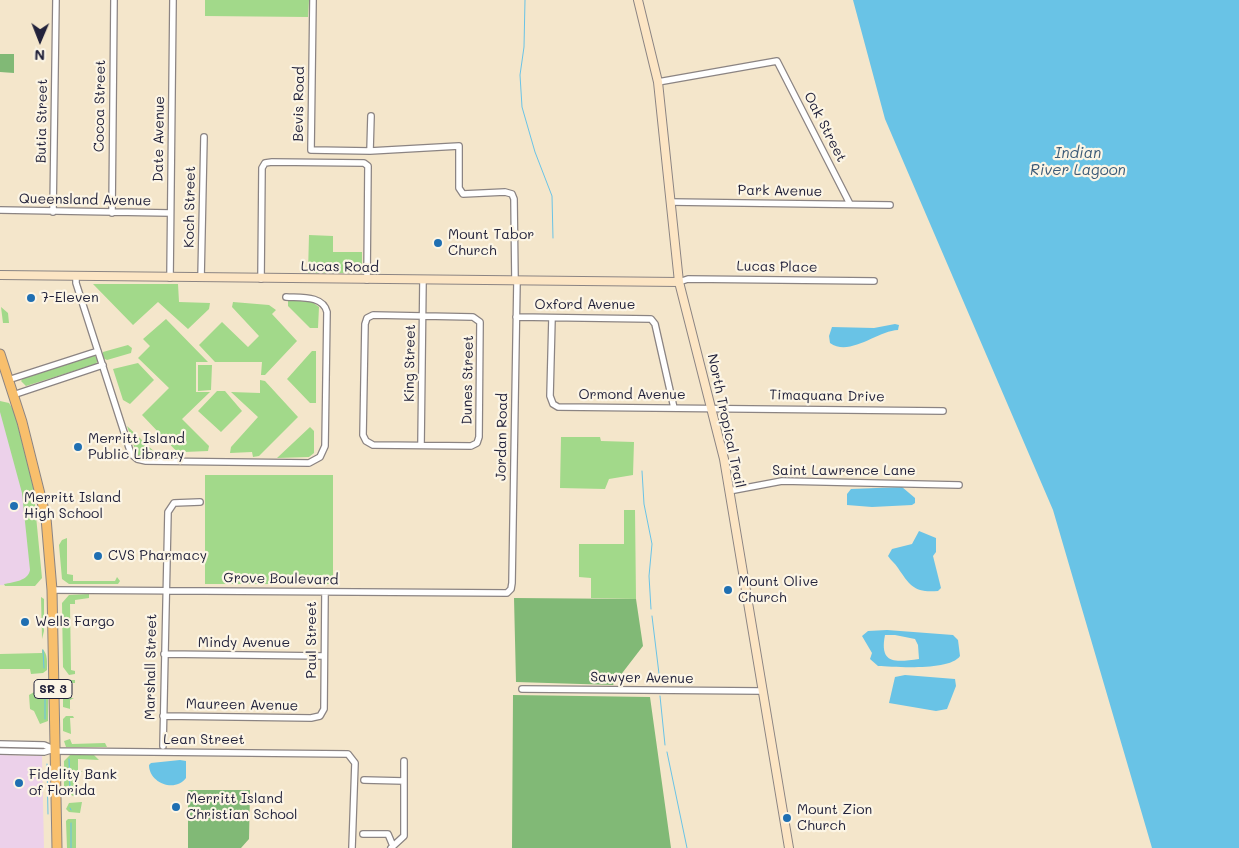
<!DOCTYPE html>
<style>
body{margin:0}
#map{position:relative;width:1239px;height:848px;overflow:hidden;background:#f4e6cb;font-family:Mali,sans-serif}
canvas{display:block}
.north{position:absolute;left:15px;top:15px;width:50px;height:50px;-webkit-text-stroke:4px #fcf5e5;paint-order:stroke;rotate:181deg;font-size:14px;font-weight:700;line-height:20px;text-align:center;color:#22223b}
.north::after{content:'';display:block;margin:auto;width:18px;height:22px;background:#22223b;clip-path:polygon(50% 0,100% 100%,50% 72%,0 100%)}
</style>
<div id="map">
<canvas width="1239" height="848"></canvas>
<div class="north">N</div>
</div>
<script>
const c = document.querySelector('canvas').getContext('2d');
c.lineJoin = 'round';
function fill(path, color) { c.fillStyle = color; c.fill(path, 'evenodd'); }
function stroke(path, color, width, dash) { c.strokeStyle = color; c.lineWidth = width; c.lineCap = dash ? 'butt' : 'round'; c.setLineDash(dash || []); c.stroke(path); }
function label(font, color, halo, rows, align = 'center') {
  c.font = font + ' Mali,sans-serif'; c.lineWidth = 4.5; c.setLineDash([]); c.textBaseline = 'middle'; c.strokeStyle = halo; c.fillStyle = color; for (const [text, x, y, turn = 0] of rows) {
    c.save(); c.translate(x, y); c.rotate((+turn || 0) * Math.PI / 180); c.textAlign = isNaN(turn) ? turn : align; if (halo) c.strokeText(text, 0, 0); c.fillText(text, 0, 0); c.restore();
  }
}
fill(new Path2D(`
 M0 399 24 485 35 574 30 586 0 585Z
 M0 755 42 756 44 848H0Z`), '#ecd1ea');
fill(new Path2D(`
 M205 0H309L308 17 205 16Z
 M309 235 333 236V252H362V273H308Z
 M93 284H178L179 302 210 303 209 309 188 329 158 302 133 325Z
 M288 300 312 302 319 307 318 328H310L288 306Z
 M233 302 269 305 276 310 272 314 297 341 265 375H261L262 362H215L199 345 222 322 248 347 259 336 232 307Z
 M1 307 8 313 9 323H3Z
 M166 319 208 362H196V392H210L182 419 209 446 208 451 184 452V456H181L142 415 169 388 138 358 150 346 143 339Z
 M128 345 132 348 131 353 107 360 103 358V352Z
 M312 351H316V403H310L287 379Z
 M94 355 98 360 96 364 26 386 21 381 24 377Z
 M138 363 154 380 130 404 123 400 113 369Z
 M198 365H212L211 390 198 391Z
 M260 380 265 381 298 417 259 456 253 457 252 452 230 453 231 447 258 417 231 392 260 393Z
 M217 391H225L242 411 221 432 198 411Z
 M0 401 9 403 14 411 33 485 42 578 35 586H5L4 584C14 582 28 581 30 570L22 493 0 412Z
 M127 426 160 457 137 455Z
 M310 427 314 431V453L309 457 277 458Z
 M561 437H600L601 441 634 442 633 475 609 479 605 489 560 488Z
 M205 475H333V584H205Z
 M624 510H635L636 599 591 598V578L579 577V544H624Z
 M67 538V574L73 575V581H115L117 577 120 581 118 584H69L62 579 59 545 62 540Z
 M89 594V598L75 600V604H70L71 670 75 671V674L69 675 63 667 62 603 69 595Z
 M41 597 44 599V631L42 639Z
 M42 649C48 653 47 663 47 670L43 673 31 674 30 669H0V654L42 653Z
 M38 680H45L48 684V721L40 724 34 711 30 709 29 695 36 691Z
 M70 680H75V683H70V698H74L70 700V709L74 710 63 707V687Z
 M66 716H73L74 718H70L71 734 63 731V719Z
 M70 739 72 744 105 743 107 747H66L64 741Z
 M70 755H94L99 760 78 759V770L83 772H78V781H74V793L79 794 73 796 65 791 64 788V761Z
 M82 802 80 813 69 812 66 809 69 803Z
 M68 819H76V848H67L66 821Z`), '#a2d98a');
fill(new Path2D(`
 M0 54H14V73L0 72Z
 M514 598 636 599 643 646 613 685 516 682Z
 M513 695 650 697 671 848H512Z
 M188 790H250L249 839 241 848H188Z`), '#81b976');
fill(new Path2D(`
 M853 0H1239V848H1152L1053 510 885 119Z
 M895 324 899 325 898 330C877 331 850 357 830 343L829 336 832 327 874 328Z
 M902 487 915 498V503L912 505 872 507 847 505V494L851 489Z
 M919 531 936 538V552L933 556 941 588 938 591C915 593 910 586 898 568 895 563 891 561 888 556L892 549 912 544Z
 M887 630 953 635 958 640 960 656C950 671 896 667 878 666L870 659 872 653 862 636 868 631ZM885 635H895L915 639 918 645 919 659C896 662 879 665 885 635Z
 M905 675 955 679 956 686 947 709 936 711 889 703 895 677Z
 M180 760 186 761V778C175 793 149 783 149 765L151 763Z`), '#69c3e6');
stroke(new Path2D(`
 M525 0 524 47 520 75 522 107 535 152 552 196 553 238
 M642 471 644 504 652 544 649 576 651 609
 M652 616 660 682
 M43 650 44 668
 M45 685V719
 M660 696 665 745
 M667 752 687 848
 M69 759 70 791
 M47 764 48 814
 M70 808 71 810
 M71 823V848`), '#69c3e6', 1);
const street = new Path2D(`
 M313 0 311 150 370 151 459 146V188L463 194 505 192 512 194 514 199 515 281
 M658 82 777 61 850 204
 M370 151 371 116
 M670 202 890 205
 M0 210 170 213
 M53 212 56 0
 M112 213 114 0
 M76 276V283L131 454 137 459 146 461 309 463 320 457 325 446 327 312C323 295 300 298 286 297
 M170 278 173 0
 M201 278 204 137
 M261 279 262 168 265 163 272 162 364 163 368 166 367 280
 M679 282 688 279 874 281
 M373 315 473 317 480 322 479 437 477 443 471 446 373 445 366 441 363 435 365 324 367 318Z
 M516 317 651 319 655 324 674 408
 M552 318 550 396 553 404 558 407 943 411
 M8 380 98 351
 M13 395 103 365
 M421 445 423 280
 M729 491 782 481 959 485
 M52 590 507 593 511 589 512 583 517 281
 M164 654 324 656
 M522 689 761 691
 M163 716 311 718 320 716 324 709 325 592
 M0 744 44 745 54 749
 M163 746 168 512 174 503 200 502
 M0 751 44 752 54 749
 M54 751 348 754 355 763 352 848
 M364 780 404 781
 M363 834H388L393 846
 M391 848 404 836V761`);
const secondary = new Path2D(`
 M638 0 658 82 679 282 724 459 789 848
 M0 275 679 282`);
const primary = new Path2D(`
 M0 354 22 422 46 518 52 590 57 848`);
stroke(street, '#8b8483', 8);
stroke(secondary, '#8b8483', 10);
stroke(primary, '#8b8483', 11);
stroke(street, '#fff', 5.5);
stroke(secondary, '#fce5c4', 8);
stroke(primary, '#f8bf6c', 9);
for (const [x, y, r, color] of [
 [438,243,5,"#1f6fb2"],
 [31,298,5,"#1f6fb2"],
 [78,447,5,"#1f6fb2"],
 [14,506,5,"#1f6fb2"],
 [98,556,5,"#1f6fb2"],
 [728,590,5,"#1f6fb2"],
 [25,622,5,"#1f6fb2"],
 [19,783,5,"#1f6fb2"],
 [176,807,5,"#1f6fb2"],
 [787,818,5,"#1f6fb2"]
]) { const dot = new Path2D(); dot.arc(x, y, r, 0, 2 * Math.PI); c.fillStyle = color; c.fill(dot); stroke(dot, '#fcf5e5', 2); }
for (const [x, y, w] of [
 [53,689,38]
]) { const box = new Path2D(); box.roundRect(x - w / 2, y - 9.5, w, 19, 4); c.fillStyle = '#fcf5e5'; c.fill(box); stroke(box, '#22223b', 1); }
label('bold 12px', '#22223b', null, [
 ["SR 3",53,689]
]);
label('14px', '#22223b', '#fcf5e5', [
 ["Bevis Road",299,104,-89],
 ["Cocoa Street",100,106,-89],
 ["Butia Street",42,121,-89],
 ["Oak Street",825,127,63],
 ["Date Avenue",159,139,-89],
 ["Park Avenue",780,191,1],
 ["Queensland Avenue",85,200,1],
 ["Koch Street",190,207,-89],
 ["Lucas Road",340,267,1],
 ["Lucas Place",777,267,1],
 ["Oxford Avenue",585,305],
 ["King Street",410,363,-89],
 ["Dunes Street",468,380,-89],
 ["Ormond Avenue",632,395],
 ["Timaquana Drive",827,396,1],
 ["North Tropical Trail",726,421,78],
 ["Jordan Road",502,437,-89],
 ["Saint Lawrence Lane",844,471],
 ["Grove Boulevard",281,579,1],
 ["Paul Street",312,640,-90],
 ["Mindy Avenue",244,643],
 ["Marshall Street",151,667,-89],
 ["Sawyer Avenue",642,678,1],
 ["Maureen Avenue",242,705,1],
 ["Lean Street",204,740]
]);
label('14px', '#22223b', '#fcf5e5', [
 ["Mount Tabor",448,235],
 ["Church",448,251],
 ["7-Eleven",41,298],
 ["Merritt Island",88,439],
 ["Public Library",88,455],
 ["Merritt Island",24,498],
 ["High School",24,514],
 ["CVS Pharmacy",108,556],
 ["Mount Olive",738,582],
 ["Church",738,598],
 ["Wells Fargo",35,622],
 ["Fidelity Bank",29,775],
 ["of Florida",29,791],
 ["Merritt Island",186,799],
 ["Christian School",186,815],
 ["Mount Zion",797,810],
 ["Church",797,826]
], 'left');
label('italic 15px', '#3b5a77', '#fcf5e5', [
 ["Indian",1078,153],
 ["River Lagoon",1078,170]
]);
</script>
